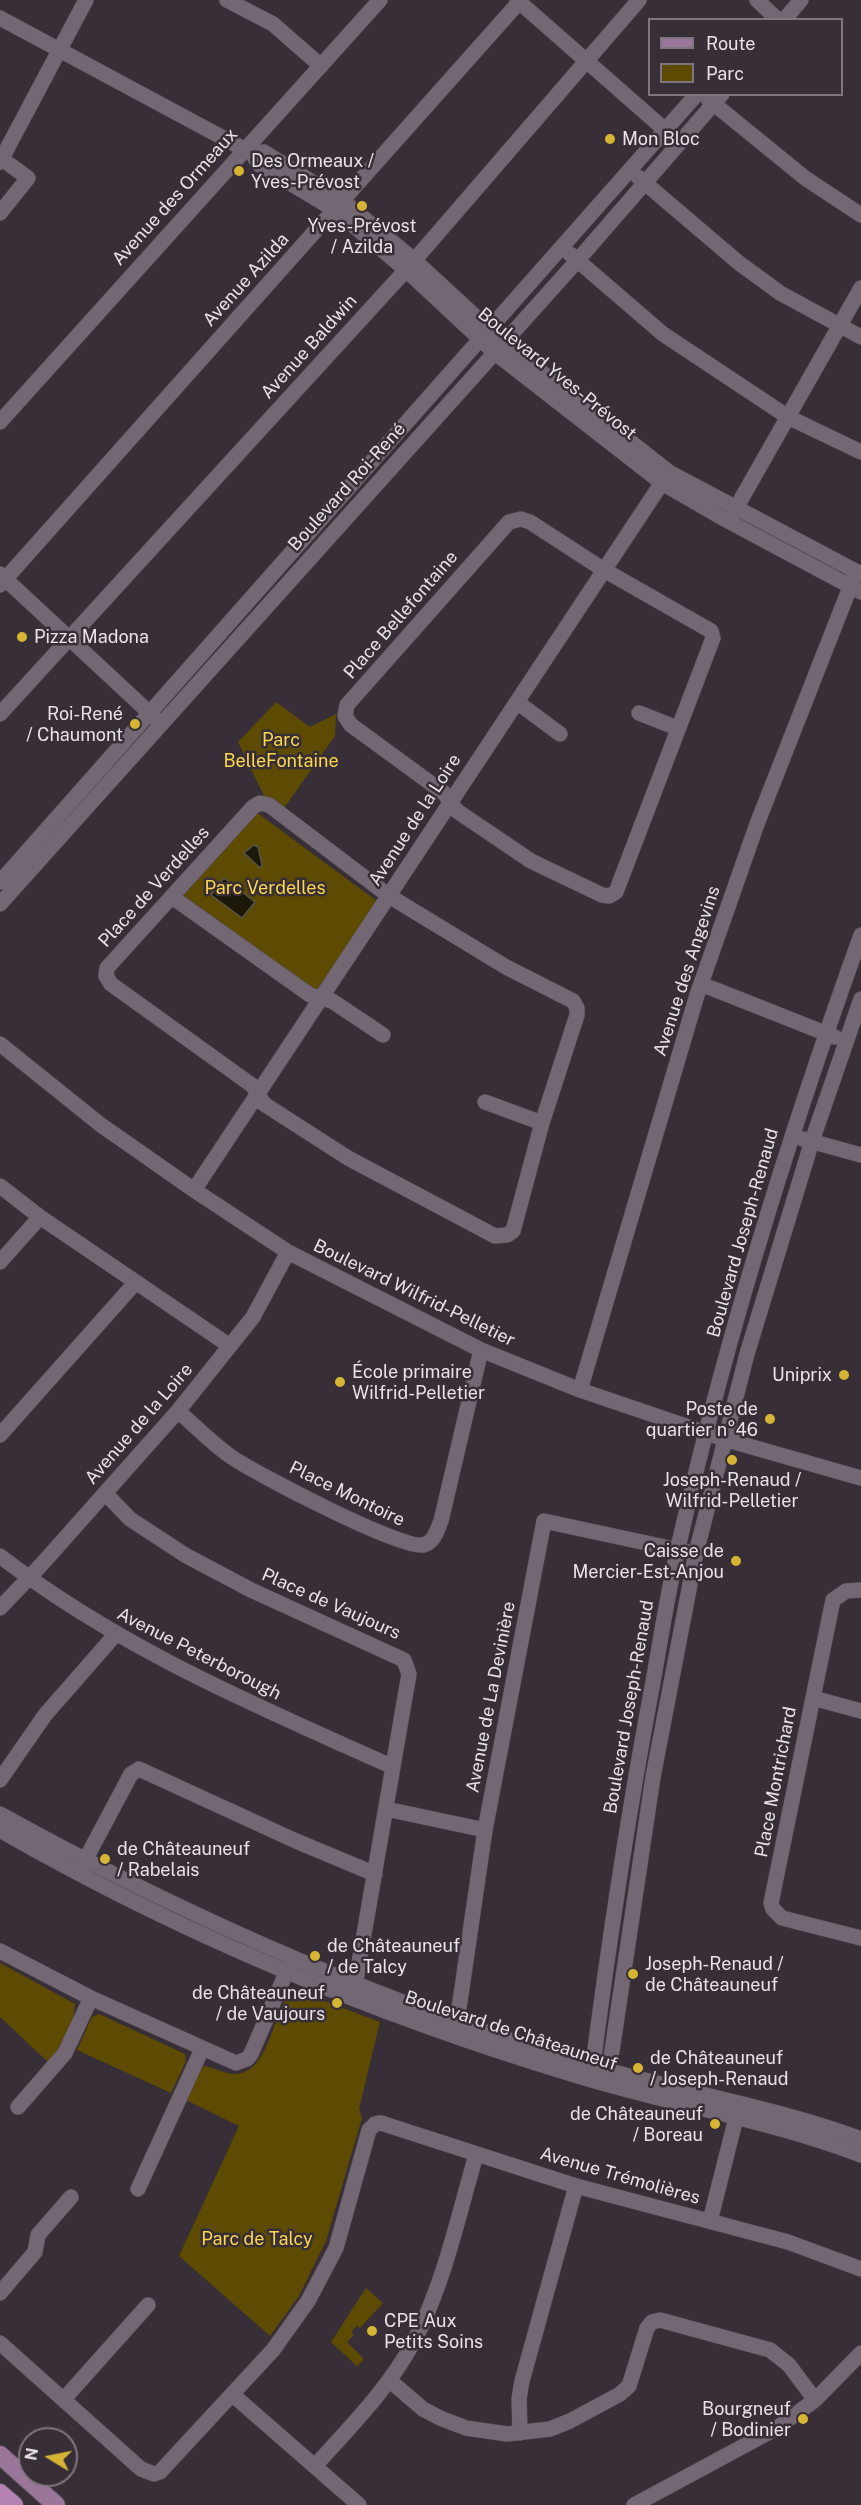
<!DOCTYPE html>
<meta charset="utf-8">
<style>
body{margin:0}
#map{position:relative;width:861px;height:2505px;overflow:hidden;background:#382e37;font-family:"Public Sans",sans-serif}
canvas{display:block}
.legend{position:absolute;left:648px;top:18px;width:195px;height:78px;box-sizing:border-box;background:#382e37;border:2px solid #7e767e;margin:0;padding:8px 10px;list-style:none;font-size:18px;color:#e8e2e8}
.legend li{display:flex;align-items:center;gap:12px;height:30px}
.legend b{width:30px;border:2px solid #7e767e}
.north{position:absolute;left:18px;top:2427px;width:60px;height:60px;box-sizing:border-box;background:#382e37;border:2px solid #7e767e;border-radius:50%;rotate:280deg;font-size:16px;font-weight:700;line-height:24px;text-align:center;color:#e8e2e8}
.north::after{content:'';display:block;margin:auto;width:21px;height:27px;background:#d6b534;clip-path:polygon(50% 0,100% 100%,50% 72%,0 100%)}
</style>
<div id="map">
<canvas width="861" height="2505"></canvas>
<ul class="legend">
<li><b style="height:8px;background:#9a779a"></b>Route</li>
<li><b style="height:16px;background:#5c4b00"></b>Parc</li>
</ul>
<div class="north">N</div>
</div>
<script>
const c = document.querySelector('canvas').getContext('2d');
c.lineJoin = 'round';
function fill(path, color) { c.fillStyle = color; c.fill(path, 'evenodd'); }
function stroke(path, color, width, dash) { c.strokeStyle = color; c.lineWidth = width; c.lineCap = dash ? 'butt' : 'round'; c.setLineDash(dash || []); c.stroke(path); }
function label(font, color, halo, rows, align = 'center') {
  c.font = font + ' "Public Sans",sans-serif'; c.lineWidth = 5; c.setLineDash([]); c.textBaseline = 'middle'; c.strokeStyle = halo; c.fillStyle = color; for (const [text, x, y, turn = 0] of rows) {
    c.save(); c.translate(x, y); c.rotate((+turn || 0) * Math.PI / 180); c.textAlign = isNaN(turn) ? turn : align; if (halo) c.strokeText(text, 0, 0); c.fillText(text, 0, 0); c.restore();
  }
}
fill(new Path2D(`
 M276 702 310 727 336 714 335 736 282 811 265 798 238 742Z
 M256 812 377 901 315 993 182 897Z
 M0 1963 75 2004C75 2024 62 2045 48 2062L0 2017Z
 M292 1989 380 2022 359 2109 362 2118 326 2241 299 2296 270 2336 179 2256 239 2126 186 2100 201 2069 205 2066C214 2068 224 2073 233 2074 270 2075 272 2012 292 1989Z
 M99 2014 185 2054 186 2061 171 2093 77 2050 92 2017Z
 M366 2288 383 2303 360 2328 357 2326 351 2332 354 2335 347 2342 364 2359 357 2366 331 2342Z`), '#5c4b00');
const water = new Path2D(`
 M254 845 258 847 262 865 260 868 244 853Z
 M224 878 255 902 242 918 211 895Z`);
fill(water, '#1b1709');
stroke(water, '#58544c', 1.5);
const minor = new Path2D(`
 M227 0 273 24 321 66
 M517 0 672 136
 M757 0 778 20
 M0 18 253 154 258 164 335 210 406 270 494 352 662 483 728 521 861 592
 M784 20 801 0
 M708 99 805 178 861 215
 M253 154 264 152 343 201 414 260 503 342 669 472 861 574
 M0 162 86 0
 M638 177 739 263 780 293 861 337
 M0 213 28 178 2 159
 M570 254 663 334 788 417 861 452
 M0 422 380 0
 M731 517 861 288
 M521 519 530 522 604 570 711 631 713 638 616 892 609 896 602 895 531 861 457 811 444 793 351 725 345 716 347 705 509 522Z
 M0 574 156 719
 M0 585 521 0
 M517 702 560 734
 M639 713 677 728
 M0 714 406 270 639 0
 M260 803 269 805 389 896 506 967 573 1001 577 1008V1015L542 1123 513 1231 507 1235 495 1236 348 1158 264 1104 253 1086 111 984 106 976 107 968 253 807Z
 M0 882 697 94
 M172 897 310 995 332 1001 383 1035
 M0 904 577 261 722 94
 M701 984 835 1037
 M0 1044 101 1125 194 1190 288 1252 481 1350 580 1390 724 1439 861 1478
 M485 1102 542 1123
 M803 1139 861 1155
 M0 1186 40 1217 230 1346
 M194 1190 669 472
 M0 1262 40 1217
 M580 1390 697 995 757 824 856 572
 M178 1411C195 1426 212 1443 230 1456 254 1473 400 1549 423 1545 434 1543 437 1530 441 1521L481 1350
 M0 1435 136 1282
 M105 1493 130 1519 185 1555 251 1590 404 1660 409 1674 354 1992
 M0 1556C121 1649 255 1705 393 1767
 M861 1590 846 1591 833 1600 771 1903 773 1909 782 1918 861 1938
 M0 1608 42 1564 178 1411 253 1317 288 1252
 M813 1698 861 1711
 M0 1780 45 1715 115 1635
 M386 1809 485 1830
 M0 1814C188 1918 386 2005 592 2066 681 2092 774 2107 861 2139
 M0 1830C181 1934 376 2015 575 2075 669 2104 769 2120 861 2155
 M81 1868 131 1774 139 1769 296 1841 375 1874
 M0 1951 91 1998 236 2063 247 2059 251 2054 290 1964
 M456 2029 485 1830 544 1521 688 1552
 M591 2080C608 1947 628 1814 653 1682 661 1637 668 1592 678 1548 725 1340 789 1135 861 935
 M607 2084 653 1777 696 1553 747 1354 812 1141 861 999
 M18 2107 65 2053 91 1998
 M138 2189 202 2049
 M710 2221 738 2110
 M0 2293 35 2252 38 2235 71 2197
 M0 2343 141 2469 154 2474 160 2472 273 2350 308 2301 336 2248 369 2130 375 2124 381 2123 576 2186 788 2242 861 2269
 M389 2380 423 2409 440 2418 466 2428 507 2434 550 2429 570 2421 620 2394 629 2386 647 2328 652 2322 660 2320 770 2350 789 2365 815 2400
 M233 2395 359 2505
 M64 2399 148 2305
 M520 2433 519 2399 522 2381 576 2186
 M315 2466C350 2427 389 2388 414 2341 444 2284 458 2217 476 2155
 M634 2505 777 2428 815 2400 861 2353`);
const major = new Path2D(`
 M0 2455 56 2505`);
const highway = new Path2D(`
 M0 2493 14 2505`);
stroke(minor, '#534b53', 16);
stroke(major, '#534b53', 20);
stroke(highway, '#534b53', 20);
stroke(minor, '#726772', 15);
stroke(major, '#9a779a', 18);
stroke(highway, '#b582b4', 18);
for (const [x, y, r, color] of [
 [610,139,6,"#d6b534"],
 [239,171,6,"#d6b534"],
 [362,206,6,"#d6b534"],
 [22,637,6,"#d6b534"],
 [135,724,6,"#d6b534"],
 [844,1375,6,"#d6b534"],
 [340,1382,6,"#d6b534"],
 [770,1419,6,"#d6b534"],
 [732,1460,6,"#d6b534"],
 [736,1561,6,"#d6b534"],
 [105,1859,6,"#d6b534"],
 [315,1956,6,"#d6b534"],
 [633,1974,6,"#d6b534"],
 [337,2003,6,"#d6b534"],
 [638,2068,6,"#d6b534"],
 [715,2124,6,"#d6b534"],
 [372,2331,6,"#d6b534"],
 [803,2419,6,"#d6b534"]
]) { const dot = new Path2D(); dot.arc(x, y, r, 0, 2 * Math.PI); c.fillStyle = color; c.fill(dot); stroke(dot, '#382e37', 2); }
label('18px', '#e8e2e8', '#382e37', [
 ["Mon Bloc",622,139],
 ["Des Ormeaux /",251,161],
 ["Yves-Prévost",251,182],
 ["Yves-Prévost",362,226,"center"],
 ["/ Azilda",362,247,"center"],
 ["Pizza Madona",34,637],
 ["Roi-René",123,714,"right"],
 ["/ Chaumont",123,735,"right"],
 ["École primaire",352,1372],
 ["Wilfrid-Pelletier",352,1393],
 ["Uniprix",832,1375,"right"],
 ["Poste de",758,1409,"right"],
 ["quartier n°46",758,1430,"right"],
 ["Joseph-Renaud /",732,1480,"center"],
 ["Wilfrid-Pelletier",732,1501,"center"],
 ["Caisse de",724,1551,"right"],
 ["Mercier-Est-Anjou",724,1572,"right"],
 ["de Châteauneuf",117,1849],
 ["/ Rabelais",117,1870],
 ["de Châteauneuf",327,1946],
 ["/ de Talcy",327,1967],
 ["Joseph-Renaud /",645,1964],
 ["de Châteauneuf",645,1985],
 ["de Châteauneuf",325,1993,"right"],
 ["/ de Vaujours",325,2014,"right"],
 ["de Châteauneuf",650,2058],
 ["/ Joseph-Renaud",650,2079],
 ["de Châteauneuf",703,2114,"right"],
 ["/ Boreau",703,2135,"right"],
 ["CPE Aux",384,2321],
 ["Petits Soins",384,2342],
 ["Bourgneuf",791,2409,"right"],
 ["/ Bodinier",791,2430,"right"]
], 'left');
label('18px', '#e8e2e8', '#382e37', [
 ["Avenue des Ormeaux",175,197,-48],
 ["Avenue Azilda",246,280,-48],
 ["Avenue Baldwin",309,347,-48],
 ["Boulevard Yves-Prévost",557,374,39],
 ["Boulevard Roi-René",347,487,-48],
 ["Place Bellefontaine",401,615,-49],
 ["Avenue de la Loire",415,820,-57],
 ["Place de Verdelles",154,887,-48],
 ["Avenue des Angevins",687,971,-72],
 ["Boulevard Joseph-Renaud",743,1233,-74],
 ["Boulevard Wilfrid-Pelletier",414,1293,26],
 ["Avenue de la Loire",139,1424,-49],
 ["Place Montoire",347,1494,26],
 ["Place de Vaujours",331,1604,24],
 ["Avenue Peterborough",199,1654,27],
 ["Avenue de La Devinière",491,1697,-79],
 ["Boulevard Joseph-Renaud",629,1707,-80],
 ["Place Montrichard",776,1782,-79],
 ["Boulevard de Châteauneuf",511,2031,18],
 ["Avenue Trémolières",620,2176,16]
]);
label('18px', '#fcd74c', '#382e37', [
 ["Parc",281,740],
 ["BelleFontaine",281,761],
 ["Parc Verdelles",265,888],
 ["Parc de Talcy",257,2239]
]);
</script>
